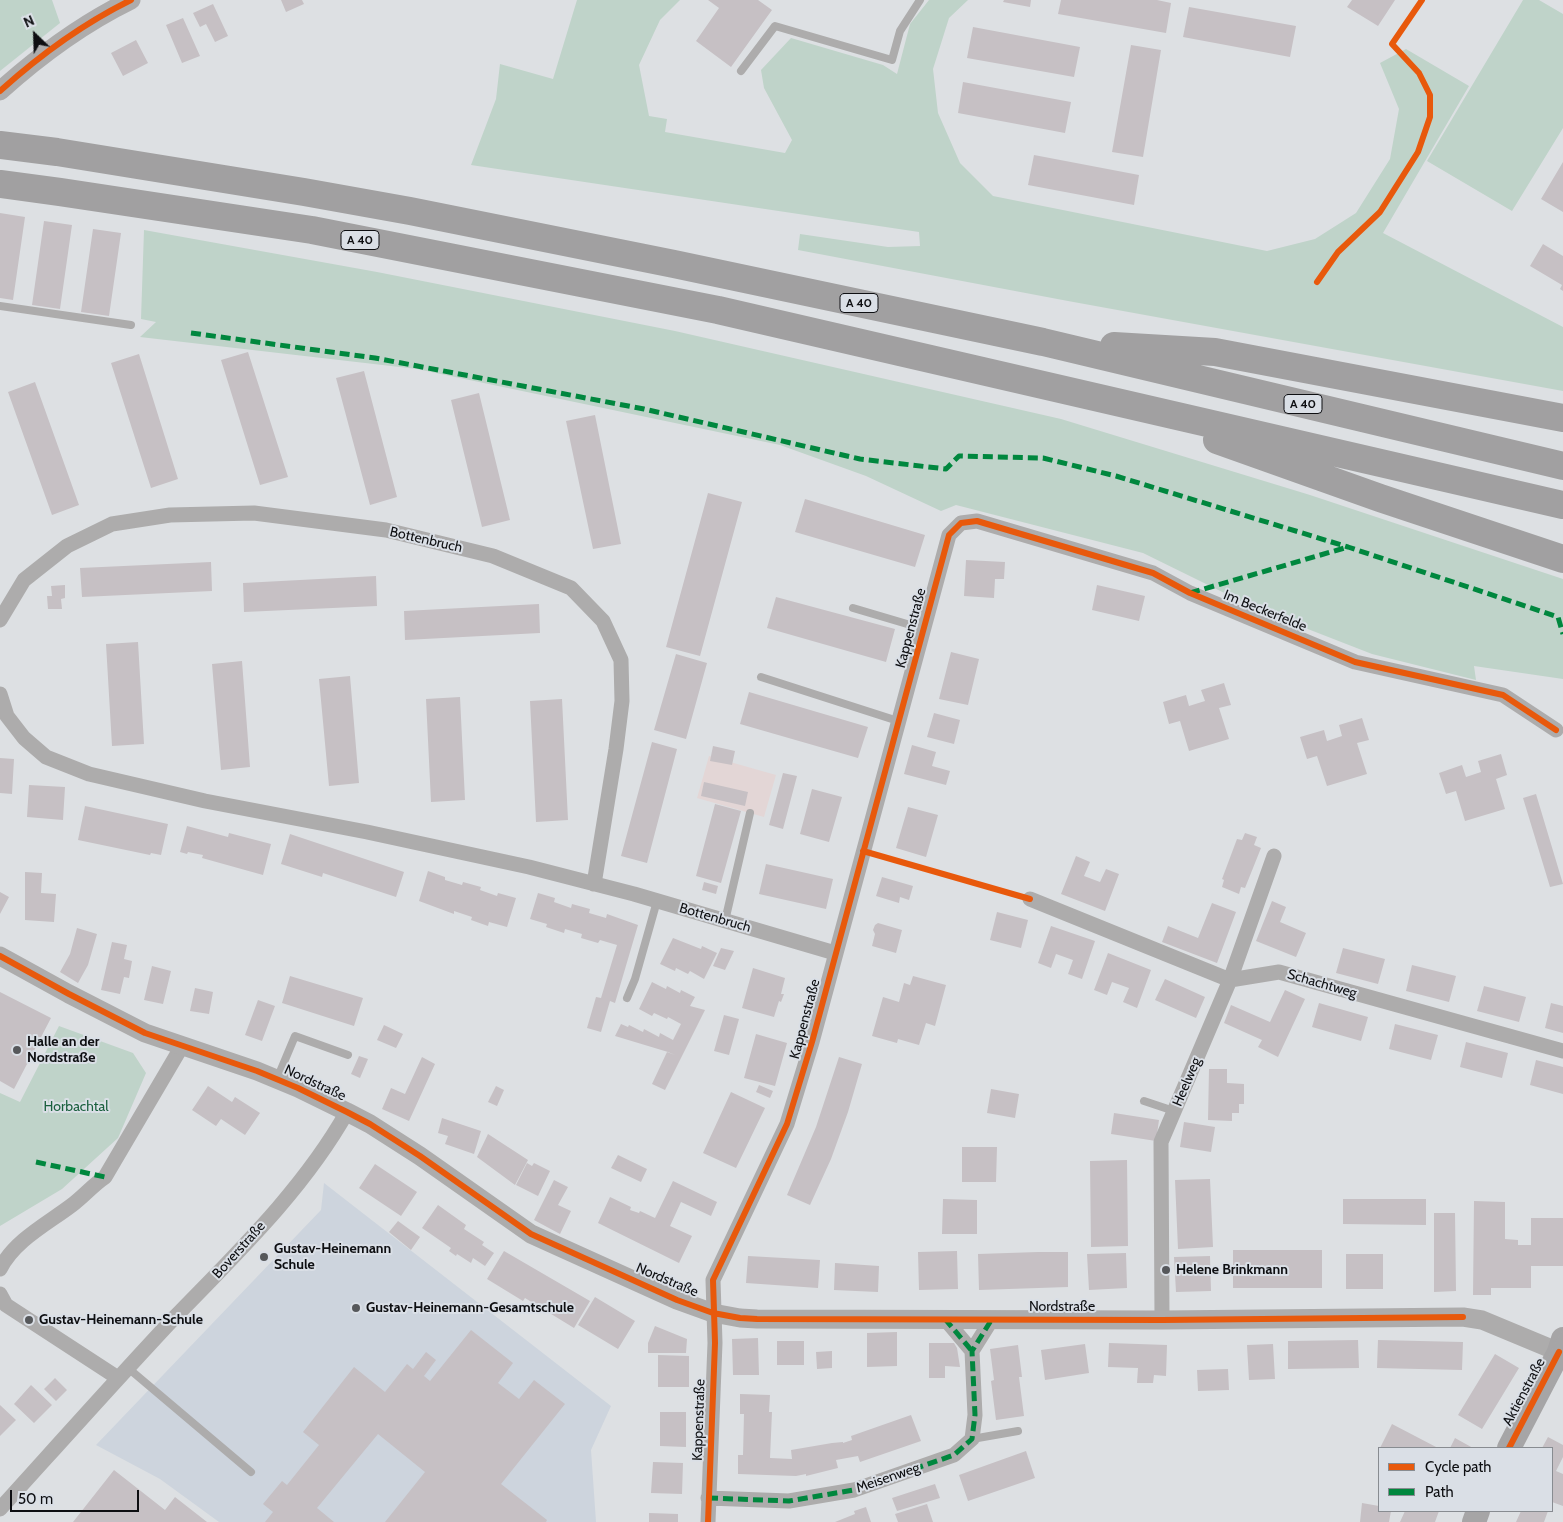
<!DOCTYPE html>
<meta charset="utf-8">
<style>
body{margin:0}
#map{position:relative;width:1563px;height:1522px;overflow:hidden;background:#dde0e3;font-family:Cabin,sans-serif}
canvas{display:block}
.legend{position:absolute;left:1378px;top:1447px;width:175px;height:65px;box-sizing:border-box;background:#dadfe6;border:1px solid #888c91;margin:0;padding:6px 9px;list-style:none;font-size:15px;color:#0e0f12}
.legend li{display:flex;align-items:center;gap:10px;height:25px}
.legend b{width:25px;border:1px solid #888c91}
.north{position:absolute;left:10px;top:10px;width:50px;height:50px;-webkit-text-stroke:4px #dadfe6;paint-order:stroke;rotate:336deg;font-size:14px;font-weight:700;line-height:20px;text-align:center;color:#0e0f12}
.north::after{content:'';display:block;margin:auto;width:18px;height:22px;background:#0e0f12;clip-path:polygon(50% 0,100% 100%,50% 72%,0 100%)}
.scale{position:absolute;left:10px;top:1490px;width:129px;height:22px;box-sizing:border-box;border:2px solid #0e0f12;border-top:0;padding-left:6px;font-size:15px;line-height:18px;white-space:nowrap;color:#0e0f12;-webkit-text-stroke:4px #dadfe6;paint-order:stroke}
</style>
<div id="map">
<canvas width="1563" height="1522"></canvas>
<ul class="legend">
<li><b style="height:6px;background:#e8590c"></b>Cycle path</li>
<li><b style="height:6px;background:#00873e"></b>Path</li>
</ul>
<div class="north">N</div>
<div class="scale">50 m</div>
</div>
<script>
const c = document.querySelector('canvas').getContext('2d');
c.lineJoin = 'round';
function fill(path, color) { c.fillStyle = color; c.fill(path, 'evenodd'); }
function stroke(path, color, width, dash) { c.strokeStyle = color; c.lineWidth = width; c.lineCap = dash ? 'butt' : 'round'; c.setLineDash(dash || []); c.stroke(path); }
function label(font, color, halo, rows, align = 'center') {
  c.font = font + ' Cabin,sans-serif'; c.lineWidth = 4; c.setLineDash([]); c.textBaseline = 'middle'; c.strokeStyle = halo; c.fillStyle = color; for (const [text, x, y, turn = 0] of rows) {
    c.save(); c.translate(x, y); c.rotate((+turn || 0) * Math.PI / 180); c.textAlign = isNaN(turn) ? turn : align; if (halo) c.strokeText(text, 0, 0); c.fillText(text, 0, 0); c.restore();
  }
}
fill(new Path2D(`
 M709 756 776 775 764 817 697 798Z`), '#e3d6d6');
fill(new Path2D(`
 M324 1183 611 1406 591 1450 596 1522H219L160 1479 96 1445 321 1210Z`), '#cdd4dd');
fill(new Path2D(`
 M0 0H52L60 23 0 71Z
 M577 0H680L660 20 639 65 649 116 667 119 665 132 785 153 792 140 764 88 761 70 791 38 883 65 897 74 910 24 929 0H968L949 18 933 69 938 113 960 163 993 196 1267 251 1315 239 1356 213 1390 159 1399 109 1380 63 1406 49 1469 86 1383 233 1563 327V391L1068 301 798 250 800 234 888 247 920 246 919 232 471 165 496 99 500 64 553 79Z
 M1523 0H1539L1563 14V128L1512 211 1427 161Z
 M144 230 377 272 675 331 1061 419 1310 495 1563 579V679L1474 666 1476 680 1372 654 1259 610 1143 553 956 505 941 511 866 476 780 445 417 369 140 337 156 322 141 319Z
 M59 1026 133 1053 146 1073 118 1138 62 1189 0 1226V1093L20 1102Z`), '#bfd3c9');
fill(new Path2D(`
 M281 0H302L304 4 286 12Z
 M708 0H758L772 10 731 67 696 41 719 8Z
 M1004 0H1031L1030 7 1003 2Z
 M1061 0H1157L1171 3 1166 33 1058 14Z
 M1352 0H1395L1378 26 1347 7Z
 M213 4 228 36 215 42 206 24 200 27 193 13Z
 M1189 7 1296 26 1290 57 1183 37Z
 M183 18 200 56 182 63 166 25Z
 M973 27 1080 47 1074 77 967 58Z
 M136 40 148 63 123 76 111 53Z
 M1131 45 1161 50 1143 157 1112 152Z
 M963 82 1071 102 1065 133 958 113Z
 M1034 155 1139 175 1134 205 1028 185Z
 M1563 162V212L1541 199Z
 M0 213 25 217 13 300 0 298Z
 M44 221 72 225 60 309 32 305Z
 M93 229 121 233 109 316 81 312Z
 M1543 244 1563 256V291L1560 289 1562 285 1530 266Z
 M248 352 288 477 260 485 221 360Z
 M139 354 178 479 151 488 111 363Z
 M364 371 397 497 370 505 336 378Z
 M35 382 79 505 52 515 8 392Z
 M479 393 510 520 482 527 451 400Z
 M595 415 621 544 593 549 566 421Z
 M708 493 742 502 700 656 666 647Z
 M805 499 925 535 915 567 795 532Z
 M966 560 1005 562 1004 579H995L994 598 964 596Z
 M211 562 212 591 82 597 80 568Z
 M376 576 377 606 244 612 243 583Z
 M65 585V598L61 599 62 609H48L47 596H52L51 586Z
 M1097 585 1145 596 1139 621 1092 610Z
 M776 597 895 629 886 662 767 628Z
 M539 604 540 633 405 640 404 611Z
 M138 642 144 744 112 746 106 644Z
 M951 652 979 659 968 705 939 699Z
 M676 654 707 663 686 739 654 730Z
 M242 661 250 767 221 770 212 664Z
 M350 676 359 783 329 786 319 679Z
 M1224 683 1231 705 1219 708 1229 739 1189 751 1180 721 1169 724 1163 702 1186 695 1189 706 1205 701 1201 690Z
 M749 692 868 727 858 758 740 724Z
 M460 697 465 800 431 802 426 699Z
 M562 699 568 820 536 822 530 701Z
 M934 713 960 720 954 744 927 737Z
 M1362 718 1369 740 1357 743 1367 774 1327 786 1317 756 1307 759 1300 737 1324 730 1327 741 1342 736 1339 725Z
 M652 742 677 749 647 863 621 856Z
 M912 745 936 752 932 766 950 771 946 785 904 774Z
 M713 746 735 751 732 765 710 761Z
 M1501 754 1507 775 1496 779 1505 809 1465 821 1456 791 1446 794 1439 773 1462 765 1466 777 1481 772 1478 761Z
 M0 758 14 759 12 794 0 793Z
 M783 773 797 776 783 829 769 825Z
 M704 782 748 792 745 806 701 796Z
 M29 785 65 787 63 820 27 817Z
 M812 789 842 797 829 842 800 834Z
 M1536 794 1563 884 1550 887 1523 798Z
 M715 804 741 811 721 883 696 876Z
 M85 806 168 824 161 855 151 853 150 855 78 840Z
 M908 807 938 815 926 857 896 848Z
 M187 826 228 837 229 833 271 844 263 875 202 858 203 855 188 852 187 854 180 852Z
 M1245 833 1257 837 1254 845 1261 848 1245 888 1241 887 1239 894 1222 887 1224 880 1222 879 1237 839 1242 840Z
 M290 834 404 872 396 897 323 873 322 877 281 864Z
 M1076 856 1090 862 1084 876 1100 882 1106 869 1119 874 1105 911 1061 894Z
 M766 864 833 879 826 909 759 894Z
 M428 871 445 877V880L462 885 463 882 481 887 480 890 497 896 498 893 516 898 507 927 489 922 488 926 471 920 472 917 454 911V914L419 901Z
 M25 872 42 873 41 893 56 894 54 922 25 920Z
 M882 877 913 886 909 900 900 897 899 903 876 896Z
 M704 882 718 886 716 894 702 890Z
 M0 892 9 897 0 914Z
 M538 893 555 898 554 902 571 908 572 904 590 909 589 913 606 918 607 914 638 925 615 1003 610 1001 601 1032 587 1028 596 997 601 998 617 945 600 940 598 943 581 938 582 934 565 929 564 933 546 927 547 924 530 919Z
 M1272 901 1286 907 1280 922 1306 933 1296 957 1256 941Z
 M1212 903 1236 912 1217 963 1162 942 1168 926 1198 938Z
 M997 912 1028 920 1021 948 990 940Z
 M878 923 902 930 896 953 872 946 875 934 873 930 875 925Z
 M1051 926 1095 941 1082 979 1068 974 1073 960 1056 954 1051 968 1038 963Z
 M77 928 97 934 88 965 78 983 60 972 70 954Z
 M673 938 701 949 702 946 717 953 704 979 690 971 688 974 676 968 675 971 660 964Z
 M112 942 127 945 124 959 132 961 129 978 124 977 120 994 101 990Z
 M721 948 734 951 725 970 713 966Z
 M1343 948 1385 959 1378 984 1336 973Z
 M1108 953 1151 970 1137 1008 1123 1002 1129 988 1112 982 1107 995 1094 990Z
 M1412 965 1456 976 1449 1002 1406 991Z
 M152 966 171 971 163 1004 144 1000Z
 M753 968 785 978 781 994H784L781 1002 779 1001 774 1017 742 1008Z
 M290 976 363 998 354 1026 282 1003Z
 M913 976 946 985 935 1026 926 1023 919 1045 898 1039 897 1043 872 1036 883 997 899 1002 904 983 910 985Z
 M1165 979 1205 997 1196 1018 1155 1000Z
 M652 982 666 989 667 986 680 993 681 990 695 997 690 1006 705 1010 665 1090 652 1084 667 1052 675 1055 668 1052 615 1036 621 1024 628 1027 629 1025 643 1032 644 1029 659 1037 660 1033 673 1040 681 1024 668 1017 667 1019 654 1013 652 1016 639 1009Z
 M1484 986 1526 997 1519 1022 1477 1011Z
 M195 988 213 992 209 1014 190 1011Z
 M1285 990 1305 999 1278 1057 1258 1047 1262 1040 1224 1023 1231 1005 1270 1022Z
 M0 992 51 1018 14 1089 0 1081Z
 M258 1000 275 1006 262 1041 245 1035Z
 M1319 1003 1368 1017 1361 1041 1312 1027Z
 M1551 1003 1563 1006V1033L1545 1028Z
 M724 1015 739 1019 729 1055 714 1051Z
 M1395 1024 1438 1035 1431 1060 1389 1049Z
 M384 1025 403 1034 396 1048 377 1040Z
 M756 1034 787 1043 775 1086 744 1078Z
 M1466 1042 1508 1053 1502 1078 1460 1067Z
 M359 1056 368 1059 360 1078 351 1074Z
 M422 1057 435 1064 409 1121 382 1109 391 1088 405 1094Z
 M839 1057 862 1064 848 1112 831 1159 810 1205 787 1195 816 1127Z
 M1536 1060 1563 1067V1094L1530 1085Z
 M1209 1069H1227V1083L1244 1084V1104H1239V1113H1232V1121L1208 1120Z
 M759 1085 773 1091 770 1098 756 1092Z
 M208 1086 232 1102 235 1097 260 1113 245 1135 221 1119 216 1126 192 1110Z
 M496 1086 504 1090 497 1106 488 1102Z
 M991 1089 1019 1094 1015 1118 987 1113Z
 M731 1092 765 1108 736 1168 703 1153Z
 M1114 1113 1159 1120 1156 1141 1111 1134Z
 M442 1118 481 1131 474 1154 445 1144 448 1136 438 1133Z
 M1184 1122 1215 1127 1211 1152 1180 1147Z
 M488 1134 528 1160 515 1185 477 1157Z
 M962 1147H997L996 1182H962Z
 M618 1155 647 1169 641 1182 611 1168Z
 M1127 1160 1128 1246 1091 1247 1090 1161Z
 M527 1163 532 1166 534 1163 550 1171 538 1196 516 1185Z
 M375 1164 417 1192 401 1216 359 1188Z
 M1210 1179 1213 1247 1178 1249 1175 1180Z
 M554 1180 568 1187 558 1205 571 1211 560 1234 534 1220Z
 M673 1181 717 1202 711 1216 681 1202 670 1226 692 1236 679 1263 598 1223 610 1197 631 1207 630 1210 639 1213 640 1211 655 1218Z
 M943 1199 977 1200V1234H942Z
 M1343 1199H1426V1225L1343 1224Z
 M1474 1201 1505 1202V1239L1518 1240V1245H1531V1218H1563V1266H1531V1288H1491V1295H1473Z
 M438 1205 466 1225 464 1229 484 1242 482 1245 494 1253 485 1266 473 1258 471 1263 457 1254 456 1256 449 1251 451 1248 422 1228Z
 M1434 1213H1455L1456 1291 1434 1292Z
 M398 1221 420 1237 411 1250 389 1232Z
 M1233 1250H1322V1288H1233Z
 M504 1251 590 1301 574 1328 525 1298 523 1301 487 1279Z
 M957 1251 958 1289 919 1290 918 1252Z
 M1038 1252H1068V1287L979 1290 978 1254Z
 M1126 1253 1127 1288 1089 1290 1087 1254Z
 M1346 1254H1383V1289H1346Z
 M748 1256 820 1260 818 1288 746 1283Z
 M1210 1256 1211 1291 1176 1292 1174 1257Z
 M835 1263 879 1266 878 1292 834 1290Z
 M595 1297 635 1321 618 1349 578 1325Z
 M655 1326 687 1339 686 1353H648V1343Z
 M471 1330 513 1363 498 1383 519 1399 534 1380 565 1404 501 1484 547 1520 546 1522H385L425 1472 378 1434 317 1508 334 1522H265L273 1512 263 1504 282 1481 287 1485 319 1445 303 1432 354 1367 385 1392 407 1364 413 1369 426 1352 436 1360 424 1376 430 1381Z
 M897 1332V1366L867 1367V1333Z
 M758 1338 759 1375H733L732 1339Z
 M1358 1340 1359 1368 1288 1369V1341Z
 M1378 1340 1463 1342 1462 1370 1377 1368Z
 M777 1341H804V1365H777Z
 M929 1343H954L957 1348 960 1367 945 1366V1378H929Z
 M1109 1343 1167 1345 1166 1376 1154 1375 1153 1383H1137L1138 1368 1108 1367Z
 M1085 1344 1089 1373 1045 1380 1041 1350Z
 M1273 1344 1275 1379 1249 1380 1247 1345Z
 M1018 1345 1022 1377H1019L1024 1416 996 1420 991 1381 994 1380 990 1349Z
 M832 1351V1368L817 1369 816 1352Z
 M1495 1354 1519 1368 1482 1429 1458 1415Z
 M658 1355 689 1356V1387H658Z
 M1228 1369 1229 1390 1198 1391 1197 1370Z
 M55 1378 67 1390 56 1401 44 1389Z
 M31 1385 52 1405 34 1423 14 1404Z
 M740 1394 770 1395 769 1412H772L770 1458 792 1459 791 1450 832 1443 843 1442V1443L852 1440 851 1436 911 1415 921 1441 860 1462 858 1456 836 1460 838 1468 806 1476V1474L796 1476 738 1474V1455H743L744 1414H740Z
 M0 1405 16 1420 0 1436Z
 M660 1412H686V1447L660 1446Z
 M1392 1424 1438 1448H1380Z
 M1548 1437 1563 1445V1457L1556 1471 1563 1474V1506L1552 1502V1448H1542Z
 M1455 1438 1473 1448H1450Z
 M1026 1451 1035 1478 968 1501 959 1475Z
 M653 1462 683 1463 682 1494 651 1493Z
 M114 1470 165 1510 175 1497 207 1522H73Z
 M935 1484 940 1498 897 1511 892 1498Z
 M1362 1503 1379 1506V1511H1391L1389 1522H1360Z
 M927 1504 933 1522H898L895 1514Z
 M866 1507 871 1522H835L855 1514 854 1511Z
 M1405 1511H1439L1435 1522H1400Z
 M1521 1511H1548L1544 1522H1516Z
 M649 1513 678 1514V1522H649Z`), '#c6c0c4');
stroke(new Path2D(`
 M741 71 775 26 892 60 900 31 920 0
 M0 306 131 325
 M853 608 924 629
 M761 677 898 721
 M725 921 750 813
 M627 998 635 979 657 901
 M277 1079 295 1036 348 1055
 M1144 1101 1174 1111
 M128 1368 251 1472
 M972 1439 1018 1431`), '#adacac', 8);
stroke(new Path2D(`
 M0 620 24 580 67 546 112 524 170 515 254 513 386 530 493 556 571 588 603 621 621 660 622 701 616 749 594 884
 M0 694 7 716 24 738 46 757 89 774 205 801 367 832 529 867 634 894 835 953
 M1030 899 1230 980 1279 972 1563 1051
 M0 1269C15 1240 47 1224 72 1205 84 1196 93 1185 105 1177L182 1046
 M0 1294 6 1305 118 1378
 M945 1319 972 1351
 M1162 1320 1161 1142 1230 980 1274 856
 M708 1498 789 1501 854 1490 954 1455 972 1439 975 1415 972 1351 992 1319
 M0 1509C58 1445 115 1381 174 1318 236 1254 303 1190 347 1112
 M708 1522 715 1343 713 1280 787 1124 812 1042 949 535 961 523 977 521 1153 573 1190 593 1355 662 1503 695 1556 730`), '#adacac', 15);
stroke(new Path2D(`
 M0 91C40 55 82 24 131 0
 M0 956 69 994 145 1033 257 1071 298 1088 347 1112 370 1124 420 1156 531 1234 677 1300 713 1313 740 1318 757 1319 1162 1320 1463 1317 1482 1320 1559 1352`), '#adacac', 19);
stroke(new Path2D(`
 M1509 1448 1559 1352 1563 1339
 M1474 1522 1478 1511`), '#a6a5a6', 24);
stroke(new Path2D(`
 M0 145 57 152 304 192 410 211 674 264 1043 342 1563 466
 M0 184 60 192 312 230 718 310 1563 505
 M1114 346 1215 352 1563 418
 M1217 440 1380 498 1563 559`), '#a1a0a1', 28);
stroke(new Path2D(`
 M1500 1448 1563 1329
 M1519 1448 1563 1367
 M1464 1522 1469 1511
 M1482 1522 1486 1511`), '#a6a6a8', 1);
stroke(new Path2D(`
 M191 333 375 358 644 409 860 459 946 469 959 456 1043 458 1116 476 1348 547 1558 617 1563 634
 M1190 593 1348 547
 M36 1162 105 1177
 M945 1319 972 1351
 M708 1498 789 1501 854 1490 954 1455 972 1439 975 1415 972 1351 992 1319`), '#00873e', 5, [10, 5]);
stroke(new Path2D(`
 M0 91C40 55 82 24 131 0
 M1317 282 1338 252 1380 212 1418 152 1430 117V95L1419 73 1392 44 1422 0
 M863 851 1030 899
 M0 956 69 994 145 1033 257 1071 298 1088 347 1112 370 1124 420 1156 531 1234 677 1300 713 1313 740 1318 757 1319 1162 1320 1463 1317
 M1509 1448 1559 1352
 M708 1522 715 1343 713 1280 787 1124 812 1042 949 535 961 523 977 521 1153 573 1190 593 1355 662 1503 695 1556 730`), '#e8590c', 6);
for (const [x, y, r, color] of [
 [17,1050,5,"#56585b"],
 [264,1257,5,"#56585b"],
 [1166,1270,5,"#56585b"],
 [356,1308,5,"#56585b"],
 [29,1320,5,"#56585b"]
]) { const dot = new Path2D(); dot.arc(x, y, r, 0, 2 * Math.PI); c.fillStyle = color; c.fill(dot); stroke(dot, '#dadfe6', 2); }
for (const [x, y, w] of [
 [360,240,38],
 [859,303,38],
 [1303,404,38]
]) { const box = new Path2D(); box.roundRect(x - w / 2, y - 9.5, w, 19, 4); c.fillStyle = '#dadfe6'; c.fill(box); stroke(box, '#0e0f12', 1); }
label('bold 12px', '#0e0f12', null, [
 ["A 40",360,240],
 ["A 40",859,303],
 ["A 40",1303,404]
]);
label('14px', '#0e0f12', '#dadfe6', [
 ["Bottenbruch",426,540,13],
 ["Im Beckerfelde",1265,611,22],
 ["Kappenstraße",911,628,-75],
 ["Bottenbruch",715,918,16],
 ["Schachtweg",1322,984,16],
 ["Kappenstraße",805,1019,-75],
 ["Heelweg",1187,1082,-67],
 ["Nordstraße",315,1083,25],
 ["Boverstraße",239,1250,-48],
 ["Nordstraße",667,1280,23],
 ["Nordstraße",1062,1307],
 ["Aktienstraße",1524,1392,-62],
 ["Kappenstraße",699,1420,-88],
 ["Meisenweg",888,1478,-19]
]);
label('bold 14px', '#0e0f12', '#dadfe6', [
 ["Halle an der",27,1042],
 ["Nordstraße",27,1058],
 ["Gustav-Heinemann",274,1249],
 ["Schule",274,1265],
 ["Helene Brinkmann",1176,1270],
 ["Gustav-Heinemann-Gesamtschule",366,1308],
 ["Gustav-Heinemann-Schule",39,1320]
], 'left');
label('14px', '#195f3d', '#dadfe6', [
 ["Horbachtal",76,1107]
]);
</script>
